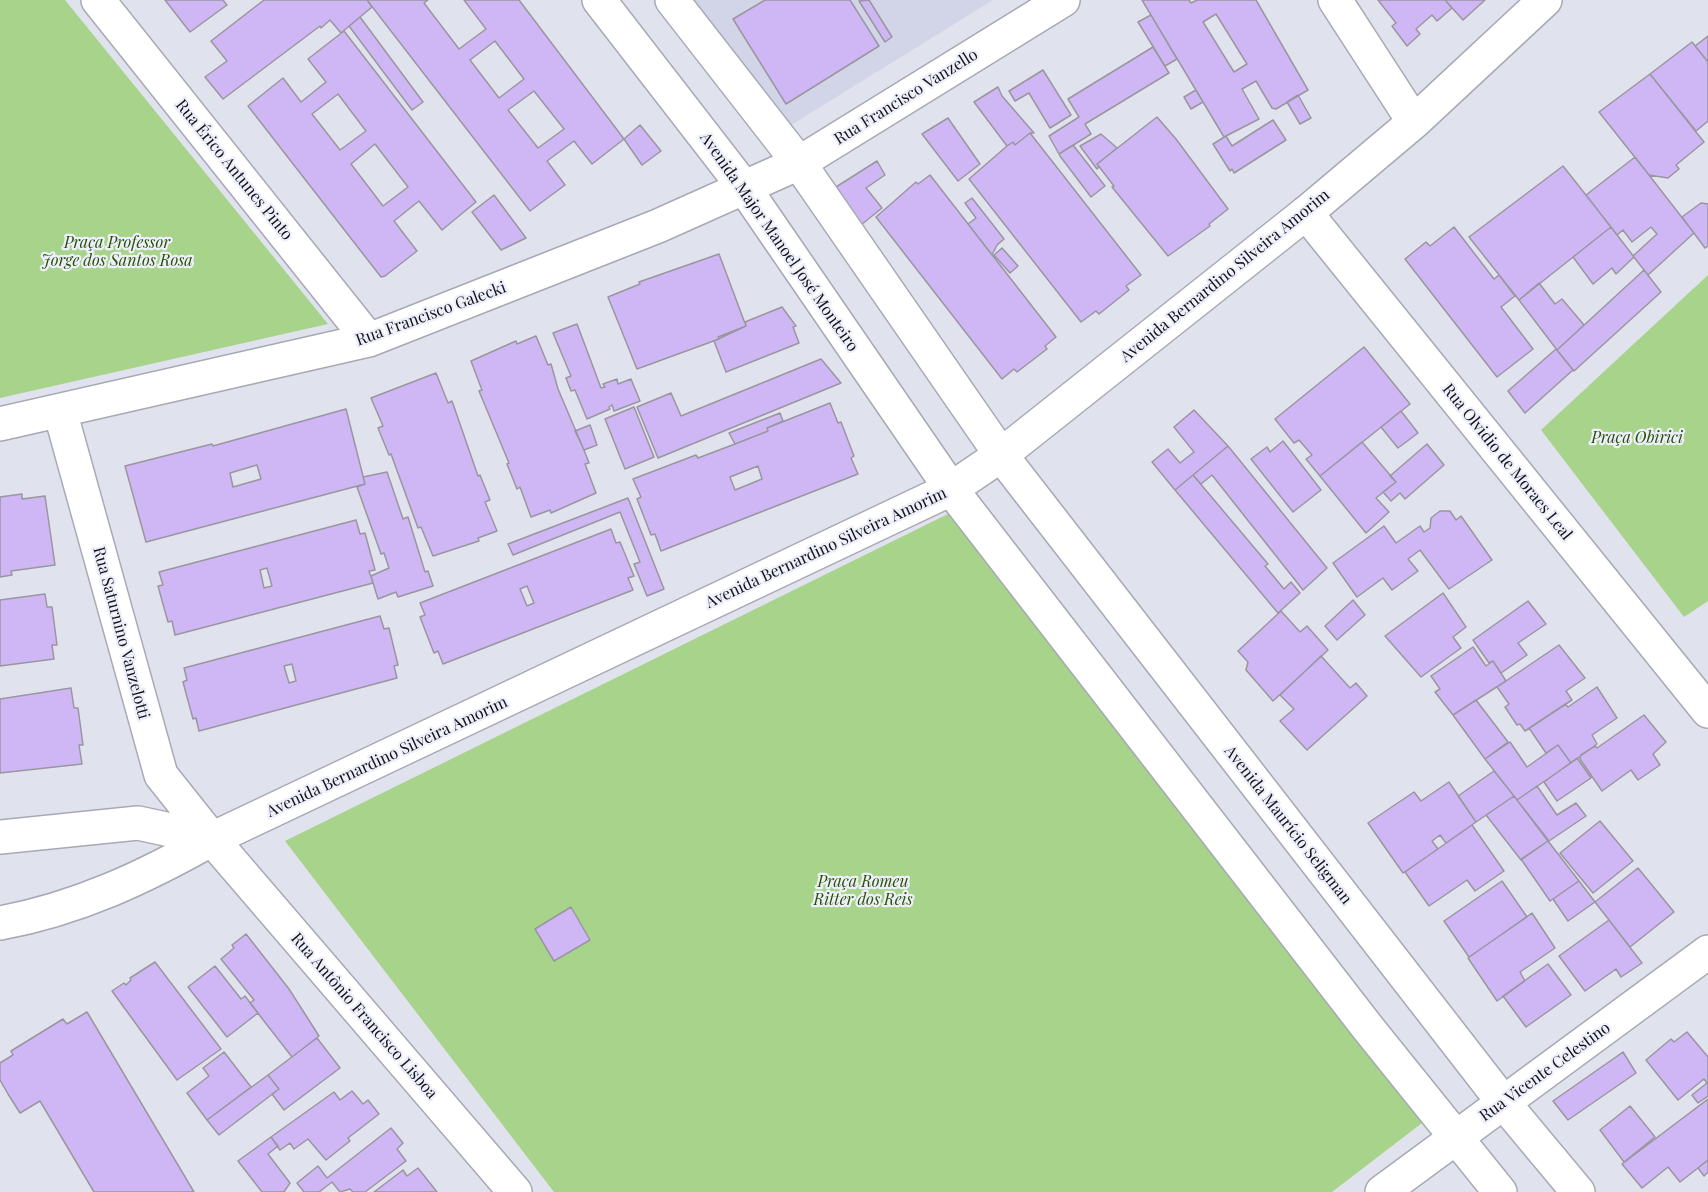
<!DOCTYPE html>
<meta charset="utf-8">
<style>
body{margin:0}
canvas{display:block;background:#e0e2ed}
</style>
<canvas width="1708" height="1192"></canvas>
<script>
const c = document.querySelector('canvas').getContext('2d');
c.lineJoin = 'round';
function fill(path, color) { c.fillStyle = color; c.fill(path, 'evenodd'); }
function stroke(path, color, width, dash) { c.strokeStyle = color; c.lineWidth = width; c.lineCap = dash ? 'butt' : 'round'; c.setLineDash(dash || []); c.stroke(path); }
function label(font, color, halo, rows, align = 'center') {
  c.font = font + ' "Playfair Display",serif'; c.lineWidth = 4.5; c.setLineDash([]); c.textBaseline = 'middle'; c.strokeStyle = halo; c.fillStyle = color; for (const [text, x, y, turn = 0] of rows) {
    c.save(); c.translate(x, y); c.rotate((+turn || 0) * Math.PI / 180); c.textAlign = isNaN(turn) ? turn : align; if (halo) c.strokeText(text, 0, 0); c.fillText(text, 0, 0); c.restore();
  }
}
fill(new Path2D(`
 M690 0H993L788 127Z`), '#d2d5e7');
fill(new Path2D(`
 M0 0H65L328 324 0 398Z
 M1708 275V601L1684 617 1541 430Z
 M952 512 1422 1123 1332 1192H554L285 841Z`), '#a7d38b');
const building = new Path2D(`
 M165 0H223L227 5 190 32Z
 M264 0H367L372 7 341 33 330 20 321 28 320 26 223 99 205 77 227 61 211 41Z
 M367 0H428L424 3 459 49 486 29 464 0H519L624 139 592 164 574 141 547 161 565 185 530 211ZM495 41 524 79 499 98 470 60ZM534 91 564 129 538 148 508 110Z
 M765 0H850L879 46 786 104 733 19Z
 M869 0 892 37 885 42 859 1Z
 M1142 0H1189L1191 3 1197 0H1256L1308 90 1276 109 1272 108 1256 81 1242 89 1259 119 1224 137ZM1216 14 1247 64 1234 72 1203 22Z
 M1378 0H1445L1452 8 1437 21 1432 15 1416 29 1420 34 1407 46 1392 26 1396 23Z
 M1445 0H1485L1463 20Z
 M1151 15 1177 59 1165 66 1138 22Z
 M360 17 423 102 412 110 349 26Z
 M344 31 476 202 442 230 419 201 394 221 417 251 385 276 381 277 248 106 283 78 301 102 326 82 308 59ZM338 94 366 131 340 150 312 114ZM375 144 408 187 383 206 351 164Z
 M1708 36V62L1695 46Z
 M1692 42 1708 62V121L1696 131 1650 74Z
 M1153 47 1169 73 1085 124 1091 134 1059 154 1049 136 1079 117 1068 99Z
 M1043 70 1071 115 1050 128 1029 93 1015 101 1009 91Z
 M1650 74 1704 142 1676 165 1679 169 1668 178 1649 175 1599 112Z
 M998 87 1002 96 1034 133H1030L1015 145 1013 142 1007 146 974 102Z
 M1196 90 1203 102 1191 109 1184 97Z
 M1298 95 1311 118 1300 124 1287 102Z
 M1157 117 1176 139 1228 209 1209 224 1210 226 1168 256 1112 187 1114 186 1097 164Z
 M948 118 980 164 958 181 922 134Z
 M1273 120 1286 140 1234 173 1232 169 1230 171 1213 144 1226 136 1232 146Z
 M640 125 661 151 642 165 624 139Z
 M1030 133 1141 275 1126 286 1129 290 1099 314 1096 311 1081 322 969 179 1007 146 1013 142 1015 145Z
 M1101 134 1117 148 1097 164 1099 167 1097 169 1080 146Z
 M1073 145 1105 186 1091 197 1060 156 1059 154Z
 M1635 157 1694 233 1648 275 1633 256 1657 234 1651 227 1632 242 1623 230 1617 235 1586 195Z
 M877 161 885 175 866 188 882 208 861 225 837 194 836 187Z
 M1563 166 1611 227 1519 300 1469 237Z
 M930 175 1056 337 1045 346 1047 349 1017 372 1014 369 1002 379 876 217 916 182 918 184Z
 M494 195 526 238 501 250 472 212Z
 M972 198 1004 239 997 245 992 255 968 224 976 218 965 203Z
 M1701 203 1708 204V246L1705 248 1682 217Z
 M1454 227 1494 279 1499 275 1515 296 1501 307 1533 349 1497 377 1405 259 1426 242 1430 246Z
 M1611 227 1634 257 1616 274 1612 268 1593 284 1573 257Z
 M1002 248 1018 266 1010 273 994 255Z
 M719 254 746 326 718 337 719 339 637 369 608 297 640 284 639 282Z
 M1644 270 1661 292 1574 371 1557 350Z
 M1539 283 1555 304 1562 299 1584 325 1557 350 1519 300Z
 M782 307 796 326 793 327 799 343 726 372 714 341 746 326 745 322Z
 M577 324 601 388 605 387 603 384 617 379 618 384 631 379 640 401 614 411 612 405 609 407 610 409 587 419 575 390 571 391 566 378 571 376 553 333Z
 M536 336 548 365 551 364 558 389 584 450 589 463 585 464 596 493 551 513 550 510 531 517 520 487 517 489 507 464 509 463 479 391 482 390 471 361 516 341 517 344Z
 M1364 347 1410 404 1320 476 1306 459 1312 455 1299 440 1294 443 1275 419Z
 M1556 349 1573 370 1525 413 1508 391Z
 M821 359 841 383 658 458 637 407 671 393 681 416Z
 M436 373 448 403 452 401 478 476 480 475 490 500 485 502 497 531 478 538 479 541 433 556 421 527 418 528 391 454 389 455 378 428 383 426 371 398Z
 M830 403 838 423 841 422 854 456 851 458 858 474 661 551 655 534 651 535 637 499 641 497 633 479 696 455 698 458 735 444 768 431 767 428ZM758 466 762 479 735 490 730 477Z
 M634 407 654 457 625 469 605 419Z
 M346 409 365 484 146 542 125 466 212 444 213 446ZM257 465 261 479 233 487 230 473Z
 M1194 410 1228 446 1175 490 1152 462 1168 449 1180 463 1194 452 1174 427Z
 M1401 411 1418 433 1398 448 1381 427Z
 M780 413 783 421 767 428 768 431 735 444 729 433Z
 M590 425 597 445 584 450 575 431Z
 M1283 441 1321 490 1293 512 1251 459 1267 447 1270 452Z
 M1362 442 1396 482 1376 498 1389 512 1366 533 1320 476Z
 M1427 444 1444 465 1405 499 1400 493 1391 501 1383 492 1396 482 1390 476Z
 M1228 446 1327 568 1303 590 1212 475 1201 484 1193 475Z
 M387 472 403 519 408 517 425 572 428 571 433 586 398 597 396 592 378 599 371 576 389 568 384 553 381 554 357 487 365 484 363 477Z
 M1193 475 1268 564 1265 566 1284 589 1291 582 1300 593 1278 613 1175 490Z
 M22 494V499L45 496 55 565 11 571 12 575 0 577V497Z
 M628 498 664 589 647 596 634 564 640 562 620 512 513 555 508 544Z
 M1440 511H1450L1456 520 1461 516 1492 560 1449 589 1420 550 1408 559 1418 571 1392 590 1383 578 1357 597 1333 563 1384 526 1396 543 1420 526 1424 532 1430 528 1431 518Z
 M356 520 360 534 365 533 375 570 369 571 373 583 175 635 172 621 168 622 158 586 163 585 159 572ZM267 568 272 586 264 588 260 570Z
 M611 529 616 543 620 542 634 576 628 578 633 590 443 664 438 651 434 653 420 617 425 615 420 603ZM527 586 534 603 527 606 520 589Z
 M1443 593 1466 627 1453 637 1461 648 1421 677 1385 636Z
 M45 594 47 607H52L57 645H52L54 659 0 666V600Z
 M1353 600 1365 615 1337 640 1325 626Z
 M1528 601 1546 624 1518 643 1527 655 1501 673 1493 661 1489 663 1473 640Z
 M1281 611 1300 632 1307 626 1328 650 1273 701 1246 670 1248 662 1238 651Z
 M380 616 384 629 389 628 398 665 394 666 397 678 199 731 196 718 193 719 183 682 187 680 184 668ZM292 664 296 681 289 683 284 666Z
 M1559 645 1585 678 1566 691 1572 700 1525 731 1520 724 1517 725 1505 707 1509 704 1497 687Z
 M1473 647 1486 666 1493 661 1506 681 1453 715 1435 692 1440 689 1431 676Z
 M1321 656 1350 688 1356 683 1367 696 1307 750 1280 721 1294 709 1280 695Z
 M1597 687 1617 718 1592 735 1597 744 1571 763 1558 745 1546 753 1529 728 1565 704 1568 707Z
 M71 688 74 708H78L83 745H79L82 764 0 773V699Z
 M1476 700 1508 742 1485 759 1453 715Z
 M1644 715 1666 742 1653 754 1660 765 1638 780 1631 770 1602 791 1580 759 1581 755 1595 746 1597 748Z
 M1510 742 1527 767 1558 745 1571 763 1517 800 1485 759Z
 M1577 758 1591 778 1557 801 1544 782Z
 M1494 771 1514 796 1476 822 1458 796Z
 M1449 782 1476 822 1446 843 1440 835 1432 841 1438 849 1403 873 1368 823 1414 792 1421 801Z
 M1537 786 1557 815 1576 803 1586 816 1549 841 1517 800Z
 M1514 796 1548 841 1521 860 1486 815Z
 M1600 821 1633 861 1593 893 1560 853Z
 M1472 825 1504 871 1475 891 1467 880 1429 906 1405 872Z
 M1548 841 1579 881 1550 901 1521 859Z
 M1638 868 1674 912 1630 947 1595 902Z
 M1502 881 1527 917 1469 957 1444 921Z
 M1579 881 1595 902 1568 921 1553 899Z
 M571 907 590 940 554 961 535 929Z
 M1532 913 1555 948 1520 972 1525 981 1497 1001 1468 958Z
 M1609 920 1642 963 1621 977 1616 969 1585 991 1559 956Z
 M246 934 289 989 319 1036 292 1057 250 1003 254 1000 221 959 234 948 232 945Z
 M155 962 221 1049 177 1080 112 991 124 983 126 985 131 980 130 978Z
 M1548 964 1571 995 1526 1027 1503 996Z
 M215 966 241 999 245 996 258 1013 227 1037 188 987Z
 M87 1012 194 1192H94L40 1101 20 1113 8 1094 0 1080V1063L13 1055 11 1051 63 1019 67 1024Z
 M1687 1032 1708 1057V1096L1698 1103 1692 1095 1707 1083 1704 1079 1678 1100 1646 1060 1671 1039 1674 1042Z
 M317 1038 340 1068 284 1110 272 1094 279 1089 268 1075Z
 M224 1052 251 1087 207 1120 187 1093 209 1076 203 1068Z
 M1623 1052 1636 1073 1568 1120 1553 1101Z
 M268 1075 279 1089 219 1135 207 1120Z
 M352 1091 363 1104 368 1100 379 1114 348 1138 350 1141 326 1160 308 1139 294 1149 290 1143 280 1150 271 1137 334 1092 340 1100Z
 M1708 1099V1160L1680 1182 1668 1167 1642 1188 1622 1164Z
 M1630 1106 1655 1137 1624 1162 1600 1130Z
 M391 1128 403 1143 397 1149 406 1161 365 1192H353L350 1189 340 1192 332 1182 319 1192H304L297 1183 318 1166 327 1178Z
 M271 1137 278 1146 268 1154 290 1183 284 1192H262L238 1161Z
 M1708 1160V1172L1704 1176 1698 1168Z
 M418 1168 437 1192H374L403 1170 407 1176Z`);
fill(building, '#cfb7f5');
stroke(building, '#9a96a0', 1.5);
const minor = new Path2D(`
 M98 0 369 340
 M1306 213 1708 711
 M60 411 161 775 212 839
 M0 424 369 340 658 226 799 163 1063 0
 M1382 1192 1708 952`);
const tertiary = new Path2D(`
 M599 0 743 186 951 489
 M672 0 799 163 1001 455 1306 213 1414 122 1545 0
 M1335 0 1414 122
 M212 839 515 1192`);
const secondary = new Path2D(`
 M951 489 1368 1028 1500 1192
 M0 837 138 823 212 839
 M0 923C77 909 145 877 212 839L951 489 1001 455 1503 1102 1578 1192`);
stroke(minor, '#a7a9b4', 36);
stroke(tertiary, '#a7a9b4', 36);
stroke(secondary, '#a7a9b4', 36);
stroke(minor, '#fff', 33);
stroke(tertiary, '#fff', 33);
stroke(secondary, '#fff', 33);
label('16px', '#131317', '#edeffb', [
 ["Rua Francisco Vanzello",906,97,-32],
 ["Rua Érico Antunes Pinto",234,170,51],
 ["Avenida Major Manoel José Monteiro",779,242,55],
 ["Avenida Bernardino Silveira Amorim",1225,276,-39],
 ["Rua Francisco Galecki",431,314,-20],
 ["Rua Olvidio de Moraes Leal",1507,462,51],
 ["Avenida Bernardino Silveira Amorim",826,548,-25],
 ["Rua Saturnino Vanzelotti",121,633,75],
 ["Avenida Bernardino Silveira Amorim",387,757,-25],
 ["Avenida Maurício Seligman",1288,825,52],
 ["Rua Antônio Francisco Lisboa",364,1016,49],
 ["Rua Vicente Celestino",1545,1072,-36]
]);
label('italic 16px', '#285000', '#edeffb', [
 ["Praça Professor",117,243],
 ["Jorge dos Santos Rosa",117,261],
 ["Praça Obirici",1637,438],
 ["Praça Romeu",863,882],
 ["Ritter dos Reis",863,900]
]);
</script>
